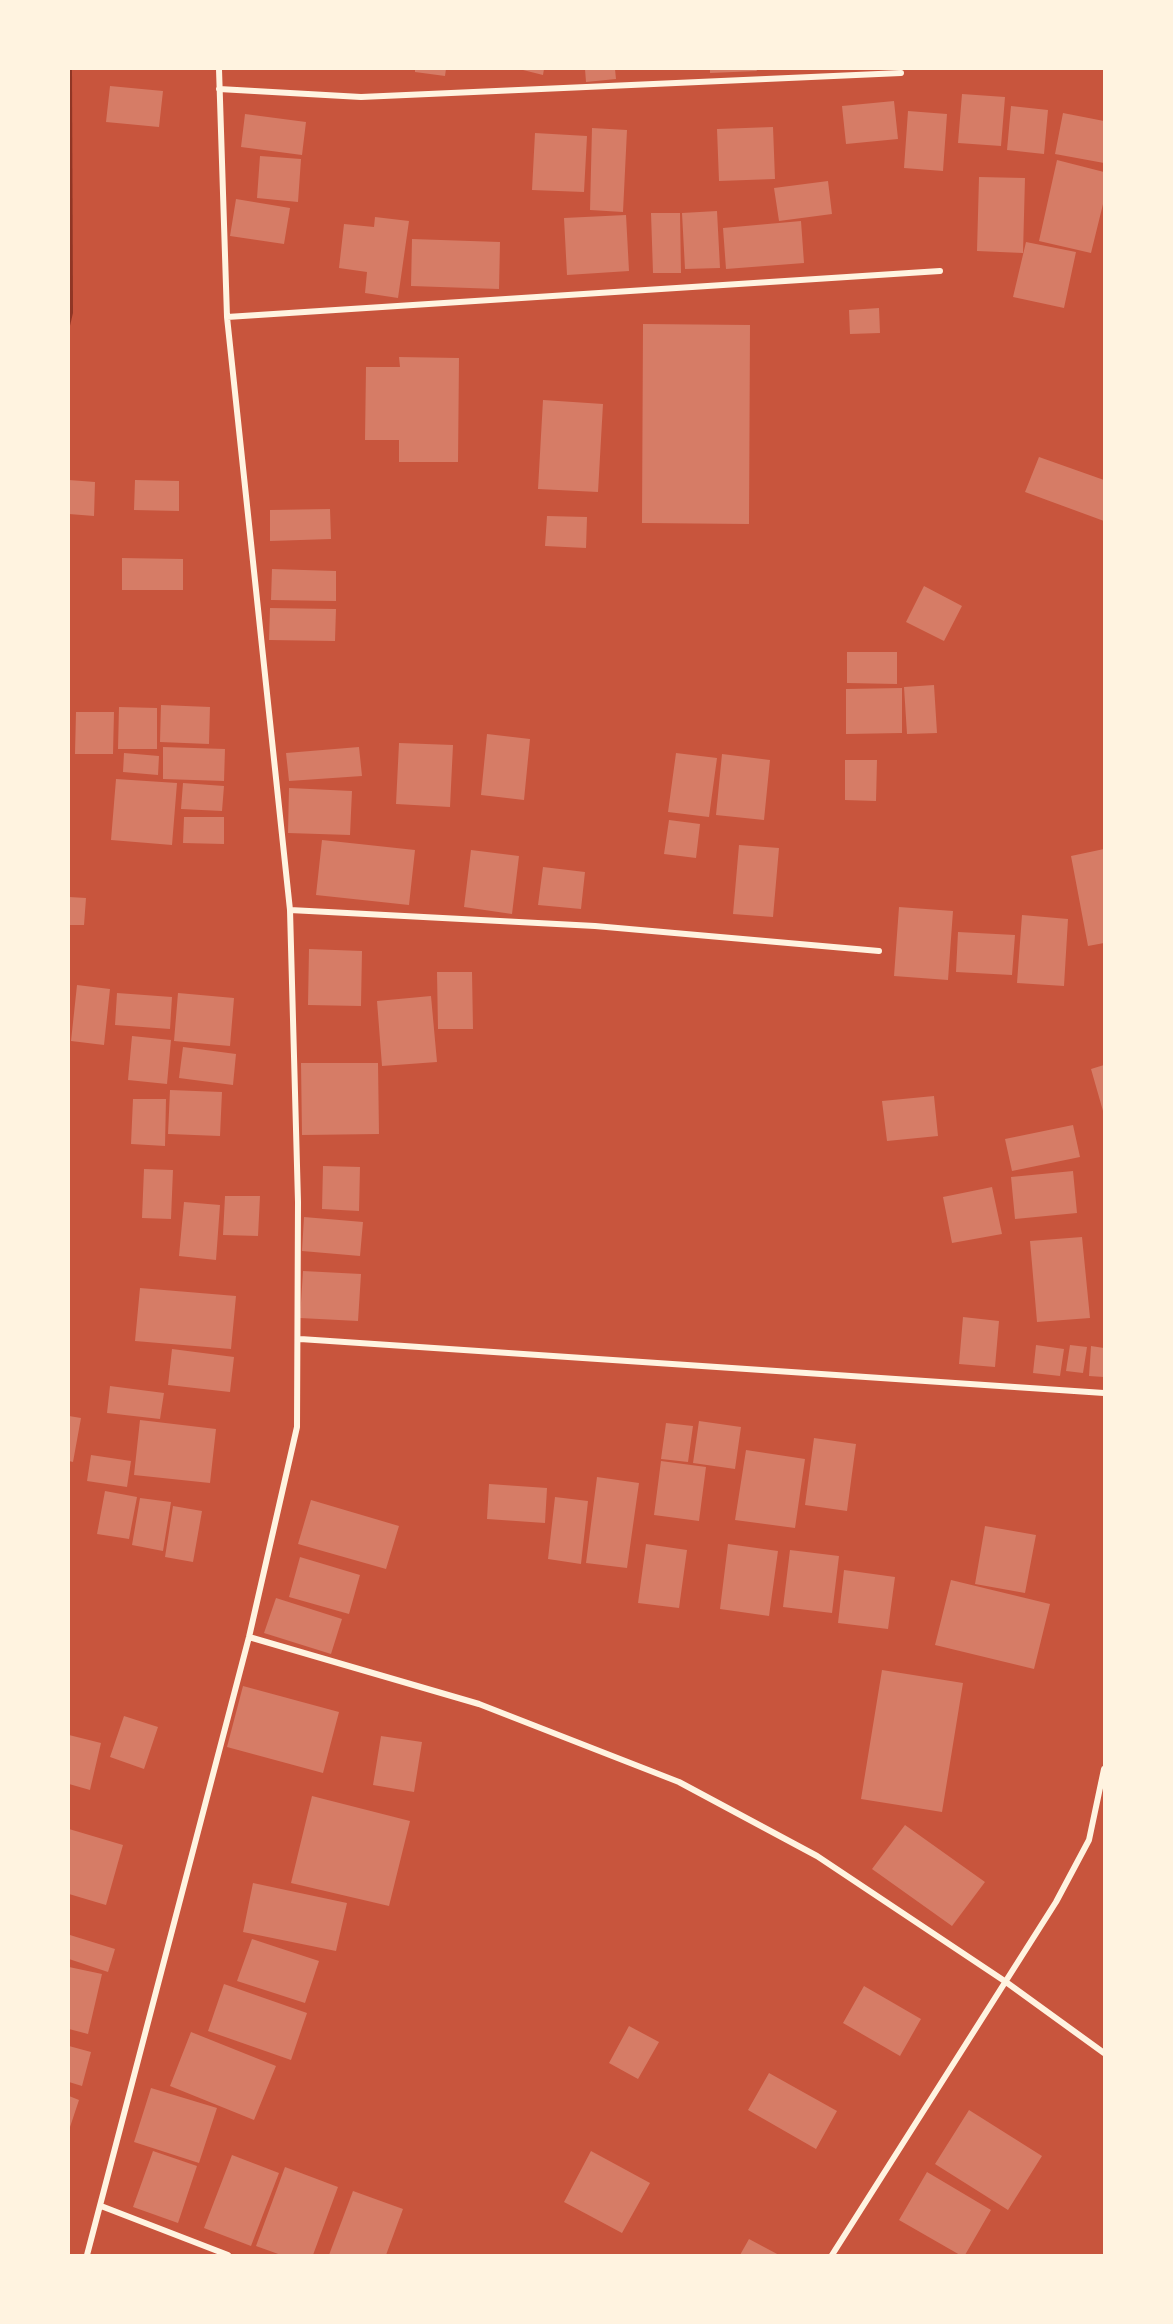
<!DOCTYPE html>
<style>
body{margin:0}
#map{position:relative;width:1173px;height:2324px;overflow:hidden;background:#c8553d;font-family:Manrope,sans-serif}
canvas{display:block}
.frame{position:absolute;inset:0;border:70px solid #fff3e0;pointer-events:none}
</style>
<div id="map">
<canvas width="1173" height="2324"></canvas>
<div class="frame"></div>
</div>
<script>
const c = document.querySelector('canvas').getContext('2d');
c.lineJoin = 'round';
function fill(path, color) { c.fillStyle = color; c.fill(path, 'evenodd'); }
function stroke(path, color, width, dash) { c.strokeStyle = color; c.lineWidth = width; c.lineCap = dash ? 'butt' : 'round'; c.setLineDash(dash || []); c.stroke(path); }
fill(new Path2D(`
 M69 69H72L73 313 69 330Z`), '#8f3625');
fill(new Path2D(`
 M415 69H446L445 76 415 72Z
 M519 69H544L543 75Z
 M585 69H615L616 79 586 82Z
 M710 69H756L757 71 710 73Z
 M110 86 163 91 159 127 106 122Z
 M962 94 1005 97 1001 146 958 143Z
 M894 101 898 139 846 144 842 106Z
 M1011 106 1048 110 1044 154 1007 150Z
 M908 111 947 114 943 171 904 168Z
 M1063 113 1104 121V163L1055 154Z
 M245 114 306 122 302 155 241 147Z
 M773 127 775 179 719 181 717 129Z
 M592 128 627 130 623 212 590 210Z
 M535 133 587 136 584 192 532 190Z
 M260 156 301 159 298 202 257 198Z
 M1057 160 1104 172V200L1091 253 1039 241Z
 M979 177 1025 178 1023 253 977 251Z
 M828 181 832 214 779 221 774 188Z
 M236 199 290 208 284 244 230 236Z
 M717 211 720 268 685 269 682 213Z
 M651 213H680L681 273H653Z
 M626 215 629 271 567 275 564 218Z
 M375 217 409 221 398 298 365 293 367 272 339 268 344 224 374 227Z
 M801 221 804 263 726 269 723 228Z
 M412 239 500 242 499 289 411 286Z
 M1026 242 1076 252 1064 308 1013 297Z
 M879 308 880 333 850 334 849 310Z
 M643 324 750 325 749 524 642 523Z
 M399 357 459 358 458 462H399V440H365L366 367H400Z
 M543 400 603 404 598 492 538 489Z
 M1039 457 1104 480V521L1025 492Z
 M69 480 95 482 94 516 69 514Z
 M135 480 179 481V511L134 510Z
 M330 509 331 539 270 541V510Z
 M547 516 587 517 586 548 545 546Z
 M122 558 183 559V590H122Z
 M272 569 336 571V601L271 600Z
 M924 586 962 606 944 641 906 622Z
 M270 608 336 609 335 641 269 640Z
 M847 652H897V684L847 683Z
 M934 685 937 733 907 734 904 687Z
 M902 688V733L846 734V689Z
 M161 705 210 707 209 744 160 742Z
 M119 707 157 708V749H118Z
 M76 712H114L113 754H75Z
 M487 734 530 739 524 800 481 795Z
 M399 743 453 745 450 807 396 804Z
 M163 747 225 749 224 781 163 779Z
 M359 747 362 776 289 781 286 753Z
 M124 753 159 756 158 775 123 772Z
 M676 753 717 758 709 817 668 812Z
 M722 754 770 760 764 820 716 815Z
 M845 760H877L876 801 845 800Z
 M116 779 177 783 172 845 111 840Z
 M183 783 224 786 222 811 181 809Z
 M289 788 352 791 350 835 288 833Z
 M184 817H224V844L183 843Z
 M669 820 700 824 696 858 664 854Z
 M322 840 415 850 409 905 316 895Z
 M739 845 779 848 773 917 733 914Z
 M1104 849V943L1088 946 1071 856Z
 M471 850 519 856 512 914 464 907Z
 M543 867 585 872 581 909 538 905Z
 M69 897 86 898 84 925H69Z
 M899 907 953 911 948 980 894 976Z
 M1022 915 1068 919 1064 986 1017 983Z
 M958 932 1015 935 1012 975 956 972Z
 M309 949 362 951 361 1006 308 1005Z
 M437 972H472L473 1029H438Z
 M77 985 110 989 104 1045 71 1041Z
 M117 993 172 997 170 1029 115 1025Z
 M178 993 234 998 230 1046 174 1041Z
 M431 996 437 1062 382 1066 377 1001Z
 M132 1036 171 1040 167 1084 128 1080Z
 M183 1047 236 1054 233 1085 179 1078Z
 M301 1063H378L379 1134 302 1135Z
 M1104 1065V1111H1103L1091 1069Z
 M170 1090 222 1092 220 1136 168 1134Z
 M934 1096 938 1136 887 1141 882 1101Z
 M133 1099H166L165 1146 131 1144Z
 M1073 1125 1080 1157 1012 1171 1005 1139Z
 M323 1166 360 1167 359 1211 322 1209Z
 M144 1169 173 1170 171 1219 142 1218Z
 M1073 1171 1077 1213 1015 1219 1011 1177Z
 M992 1187 1002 1234 952 1243 943 1197Z
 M225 1196H260L258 1236 223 1235Z
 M184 1202 220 1205 216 1260 179 1256Z
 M304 1217 363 1222 360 1256 302 1251Z
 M1082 1237 1090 1318 1037 1322 1030 1241Z
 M303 1271 361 1274 358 1321 300 1318Z
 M140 1288 236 1296 231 1349 135 1341Z
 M963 1317 999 1321 995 1367 959 1364Z
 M1036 1345 1064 1349 1060 1376 1033 1373Z
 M1070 1345 1087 1347 1083 1373 1066 1371Z
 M1091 1346 1104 1348V1377L1089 1376Z
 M172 1349 234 1357 230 1392 168 1385Z
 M110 1386 164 1393 160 1419 107 1413Z
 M69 1416 81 1418 73 1462 69 1461Z
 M140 1420 216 1429 210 1483 134 1475Z
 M699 1421 741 1427 735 1469 693 1463Z
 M666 1423 693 1426 688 1462 661 1459Z
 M814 1438 856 1444 847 1511 805 1505Z
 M746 1450 805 1459 795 1528 735 1520Z
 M91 1455 131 1461 127 1487 87 1481Z
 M661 1461 706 1467 699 1521 654 1515Z
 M597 1477 639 1483 627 1568 586 1563Z
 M489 1484 547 1488 545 1523 487 1519Z
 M105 1491 137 1497 129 1539 97 1534Z
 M555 1497 588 1501 581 1564 548 1559Z
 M140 1498 171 1502 163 1551 132 1545Z
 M311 1500 399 1526 386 1569 298 1544Z
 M173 1506 202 1511 193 1562 165 1557Z
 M985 1526 1036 1535 1025 1593 975 1584Z
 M646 1544 687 1550 679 1608 638 1603Z
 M728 1544 778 1551 769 1616 720 1609Z
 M790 1550 839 1556 832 1613 783 1607Z
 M300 1557 360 1575 349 1614 289 1597Z
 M844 1570 895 1577 888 1629 838 1623Z
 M951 1580 1050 1604 1034 1669 935 1645Z
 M276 1598 342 1619 331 1654 264 1633Z
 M882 1670 963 1683 942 1812 861 1799Z
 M243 1686 339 1712 323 1773 227 1747Z
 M124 1716 158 1727 144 1769 110 1757Z
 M69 1735 101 1743 90 1790 69 1784Z
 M381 1736 422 1742 414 1792 373 1785Z
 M312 1796 410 1821 389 1906 291 1883Z
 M905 1825 985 1882 952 1926 872 1869Z
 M69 1829 123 1845 106 1905 69 1894Z
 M253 1883 347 1903 336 1951 243 1932Z
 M70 1935 115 1949 108 1972 69 1959Z
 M252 1939 319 1961 305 2003 237 1981Z
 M69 1967 102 1974 88 2034 69 2029Z
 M224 1984 307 2013 291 2060 208 2031Z
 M864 1986 921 2019 900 2056 843 2023Z
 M629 2026 659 2042 638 2079 609 2063Z
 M191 2032 276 2066 254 2120 170 2086Z
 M69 2046 91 2052 82 2086 69 2082Z
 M769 2073 837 2111 816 2149 748 2110Z
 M151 2088 217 2108 199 2163 134 2142Z
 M69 2096 79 2100 69 2130Z
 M969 2110 1042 2156 1008 2210 935 2164Z
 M153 2151 197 2166 178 2223 133 2207Z
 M591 2151 650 2183 622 2233 564 2202Z
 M232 2155 279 2173 251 2246 204 2228Z
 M285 2167 338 2187 313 2255H281L256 2246Z
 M927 2172 991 2210 965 2255H960L899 2220Z
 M353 2191 403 2209 386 2255H329Z
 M749 2239 779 2255H740Z`), '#d67c66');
stroke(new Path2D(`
 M219 89 361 97 901 73
 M227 317 940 271
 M290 910 595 926 879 951
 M300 1339 1104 1393
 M249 1637 479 1704 679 1782 817 1856 1006 1982 1104 2053
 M101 2206 228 2255
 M87 2255 249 1637 297 1427 298 1202 290 910 227 317 219 69
 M832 2255 1056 1902 1089 1840 1104 1769`), '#fff3e0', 6);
</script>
